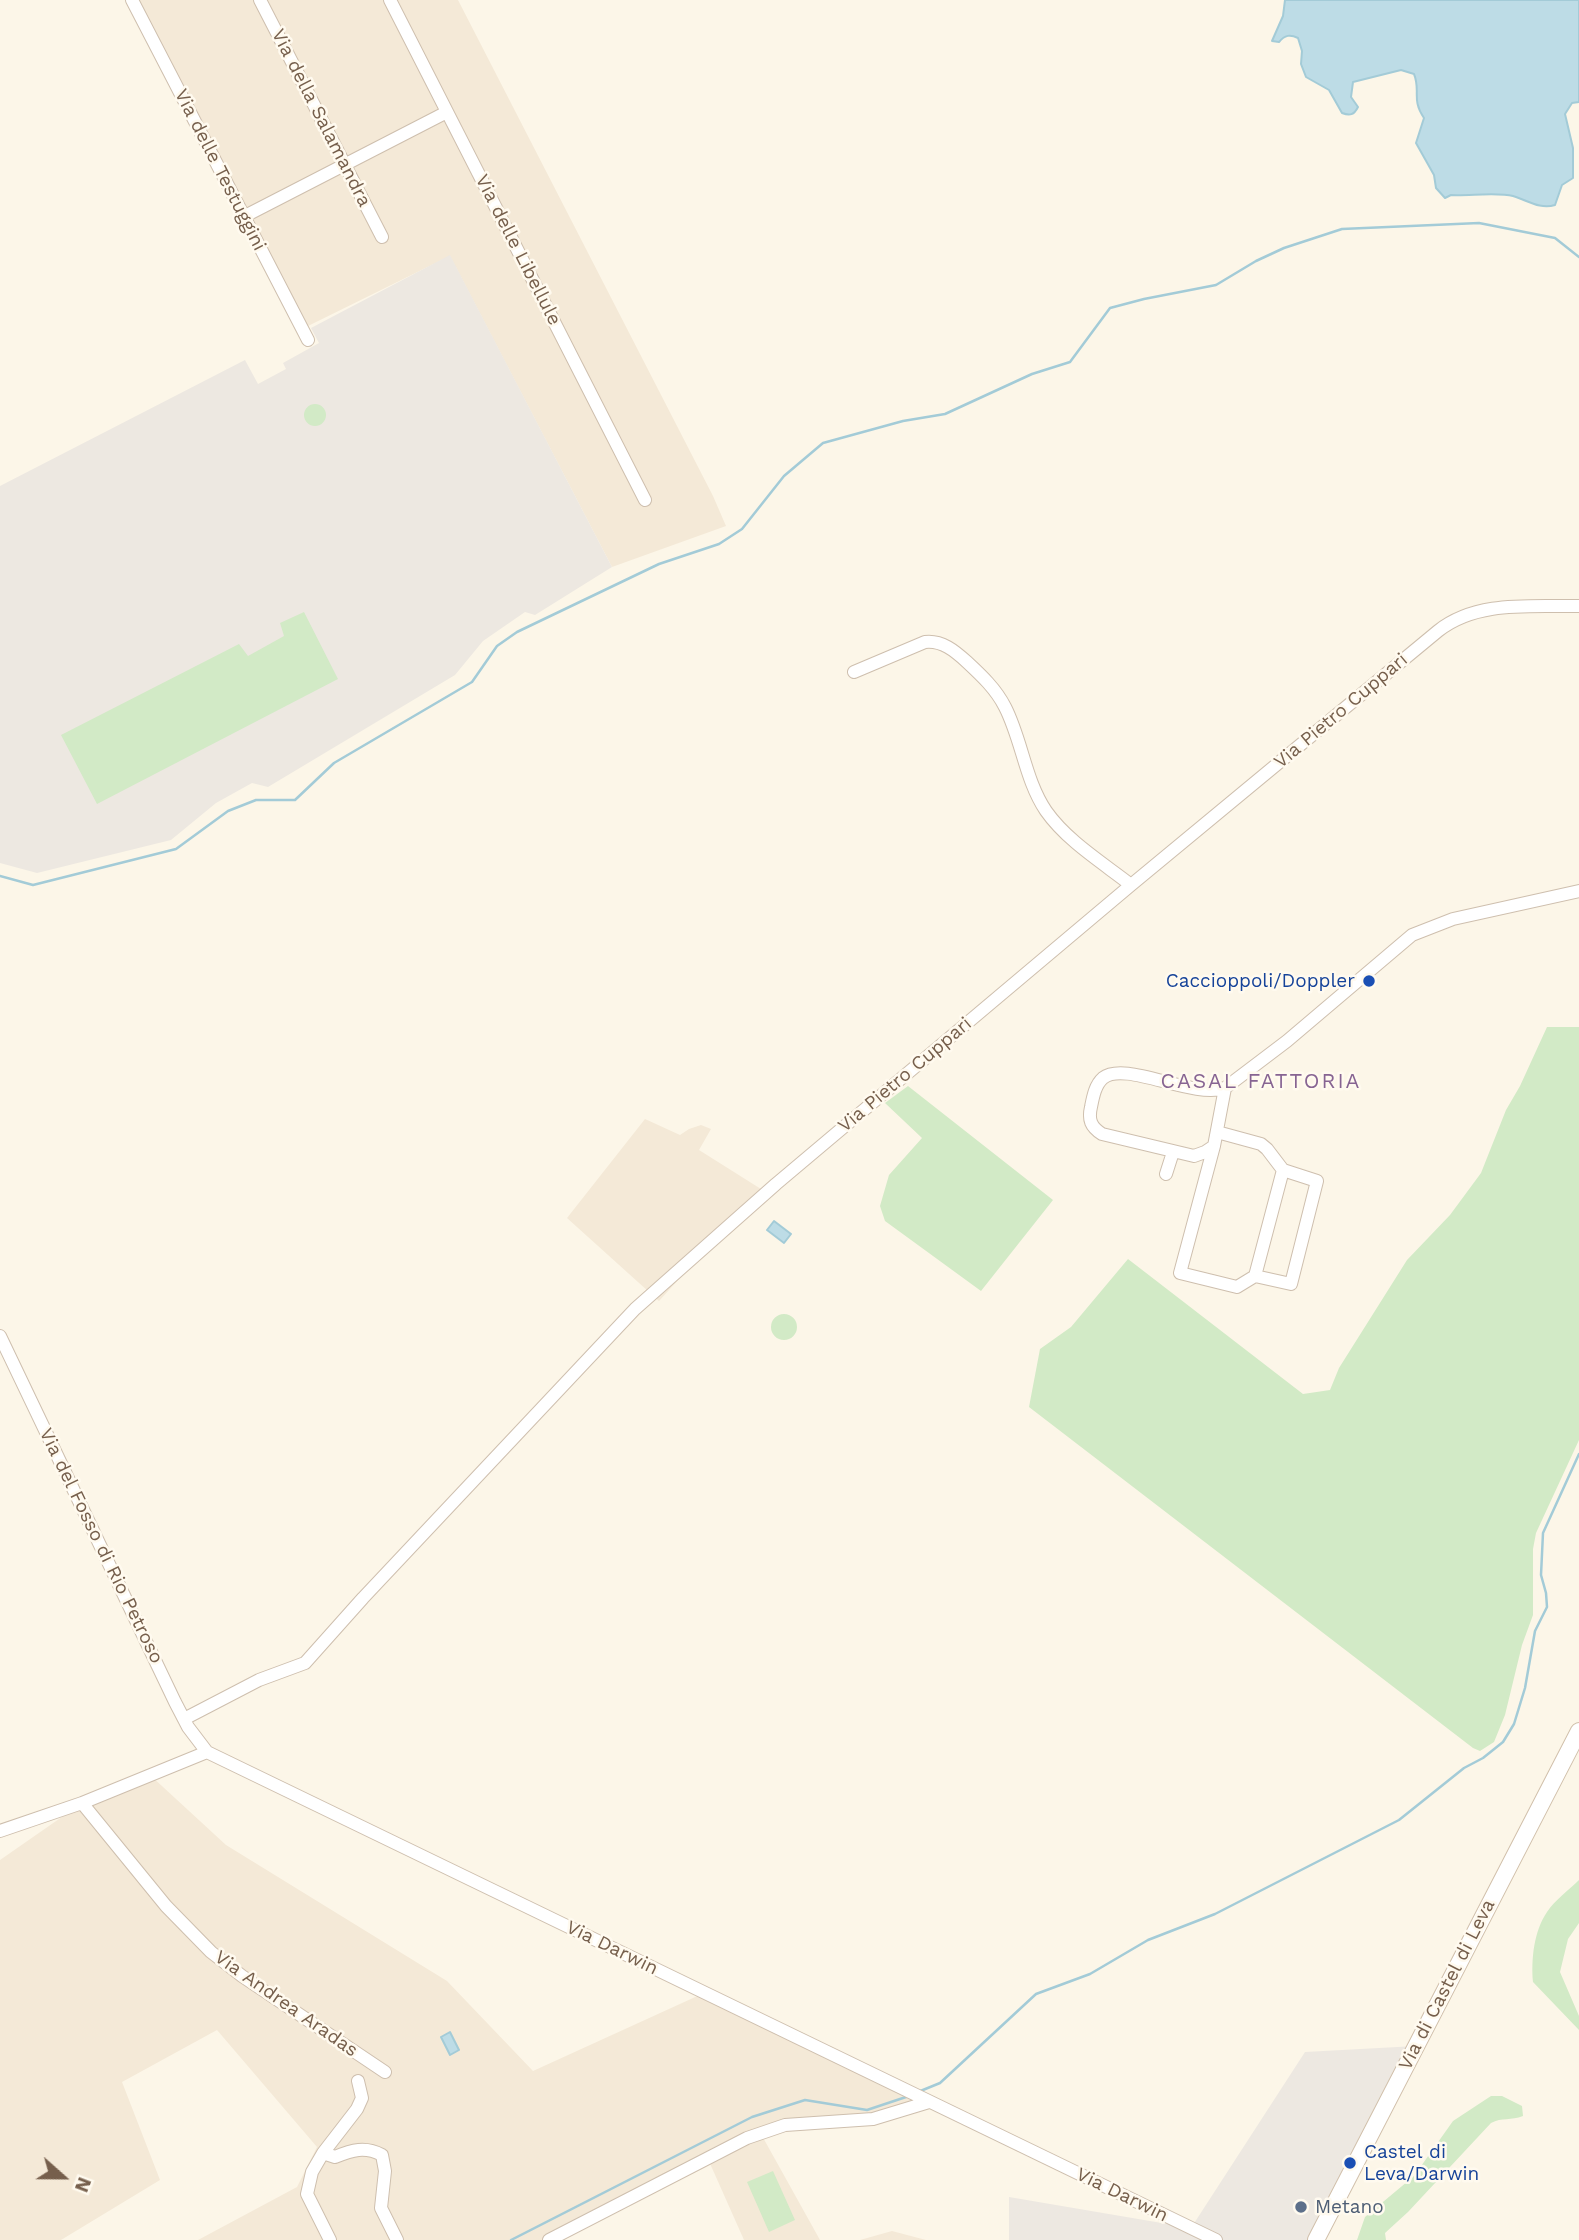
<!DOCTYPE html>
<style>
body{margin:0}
#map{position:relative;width:1579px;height:2240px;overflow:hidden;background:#fcf6e8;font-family:"Work Sans",sans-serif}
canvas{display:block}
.north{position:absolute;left:28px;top:2142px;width:70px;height:70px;-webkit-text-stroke:5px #fffaef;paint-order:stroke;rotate:111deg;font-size:19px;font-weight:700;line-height:28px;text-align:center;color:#765f4c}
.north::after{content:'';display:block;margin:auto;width:24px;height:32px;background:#765f4c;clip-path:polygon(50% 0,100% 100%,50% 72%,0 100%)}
</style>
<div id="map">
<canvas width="1579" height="2240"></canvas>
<div class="north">N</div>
</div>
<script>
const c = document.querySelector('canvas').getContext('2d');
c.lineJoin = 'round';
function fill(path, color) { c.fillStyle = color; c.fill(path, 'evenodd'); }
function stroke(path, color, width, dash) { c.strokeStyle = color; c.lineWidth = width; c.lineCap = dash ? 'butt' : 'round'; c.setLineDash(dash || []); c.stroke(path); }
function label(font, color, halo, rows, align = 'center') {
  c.font = font + ' "Work Sans",sans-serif'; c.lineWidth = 5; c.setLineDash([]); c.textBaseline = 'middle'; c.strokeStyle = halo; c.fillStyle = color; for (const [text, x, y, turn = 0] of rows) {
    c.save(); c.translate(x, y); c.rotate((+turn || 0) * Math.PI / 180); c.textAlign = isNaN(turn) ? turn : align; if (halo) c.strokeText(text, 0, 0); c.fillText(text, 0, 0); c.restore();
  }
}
fill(new Path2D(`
 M139 0H458L713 496 726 526 612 567 450 256 306 327Z
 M645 1119 680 1135 689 1129 701 1125 711 1129 699 1150 761 1189 659 1301 567 1218Z
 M150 1775 226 1845 447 1981 533 2071 704 1993 929 2102 761 2134 820 2240H744L708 2159 549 2240H198L297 2187 317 2147 217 2030 122 2082 160 2180 61 2240H0V1860L82 1803Z
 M892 2231 926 2240H860Z`), '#f4e9d7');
fill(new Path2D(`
 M450 255 612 567 535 615 525 612 483 641 455 675 268 787 252 783 216 803 171 840 37 873 0 863V486L245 360 258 384 286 369 283 363 319 343 311 328Z
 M1416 2046 1316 2240H1009V2197L1191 2228 1305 2052Z`), '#ede8e1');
fill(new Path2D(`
 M304 415a11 11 0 1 1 22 0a11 11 0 1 1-22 0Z
 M304 612 338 679 97 804 61 735 239 644 248 656 284 636 280 623Z
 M1547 1027H1579V1440L1536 1533 1533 1549V1615L1522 1645 1505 1715 1494 1742 1480 1751 1473 1748 1029 1407 1040 1349 1071 1327 1128 1259 1303 1394 1330 1390 1339 1368 1407 1260 1450 1215 1481 1173 1506 1110 1520 1086Z
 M908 1086 1053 1200 981 1291 885 1221 880 1206 889 1175 922 1138 885 1103Z
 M771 1327a13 13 0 1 1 26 0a13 13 0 1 1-26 0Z
 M1579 1880V1923L1568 1939 1560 1972 1579 2016V2030L1533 1982C1531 1959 1534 1931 1547 1912 1555 1900 1569 1890 1579 1880Z
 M1491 2096H1502L1522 2106 1523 2116C1511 2121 1502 2117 1491 2123L1408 2212 1385 2233 1386 2240H1357L1365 2217 1414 2176 1453 2121Z
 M773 2171 795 2220 769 2232 747 2182Z`), '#d2eac6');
const water = new Path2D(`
 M1285 0H1579V102L1572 103 1565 114 1573 148V178L1562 185 1555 205C1540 210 1527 200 1513 196 1498 192 1468 196 1451 195L1445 198 1436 188 1434 175 1416 143 1424 118C1411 99 1421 91 1414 74L1401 70 1353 82 1351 97 1358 107C1354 115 1350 116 1342 113L1329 90 1306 77 1301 64 1302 51 1298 38C1290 34 1285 35 1279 42L1272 41 1283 16Z
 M774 1221 791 1234 784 1243 767 1230Z
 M450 2032 459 2050 450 2055 441 2037Z`);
fill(water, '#bddce6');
stroke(water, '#a3cbd7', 2);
stroke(new Path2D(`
 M0 876 33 885 176 849 228 811 256 800H295L334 763 472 682 497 646 517 632 659 564 719 544 742 529 784 476 823 443 903 421 945 414 1032 374 1070 362 1110 308 1144 299 1216 285 1256 261 1284 248 1342 229 1479 223 1555 238 1579 257
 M918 2092 940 2083 1036 1994 1090 1974 1148 1940 1215 1914 1399 1820 1464 1768 1483 1758 1503 1742 1514 1724 1525 1688 1535 1631 1547 1607 1546 1593 1541 1575 1543 1533 1579 1454
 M511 2240 752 2117 805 2100 867 2110 909 2096`), '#a3cbd7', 2.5);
const street = new Path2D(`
 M132 0 308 340
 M260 0 382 237
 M390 0 645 500
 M243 217 447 112
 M854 672 925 642C942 640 955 651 967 662 981 675 996 689 1005 707 1022 740 1025 780 1046 811 1067 841 1103 863 1131 885
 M1217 1132 1261 1144 1267 1149 1283 1170 1317 1181 1291 1284 1255 1276 1237 1287 1180 1273 1214 1146 1225 1088
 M1214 1146 1205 1152 1194 1156 1102 1134C1091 1127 1088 1120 1091 1107 1093 1097 1095 1085 1103 1078 1125 1060 1192 1099 1225 1088L1287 1041 1412 935 1453 919 1579 891
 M1166 1174 1173 1152
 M1255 1276 1283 1170
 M0 1336 175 1702 188 1727 207 1752 1216 2240
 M184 1719 259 1680 305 1663 363 1598 635 1309 776 1184 1131 885 1438 631C1477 600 1531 607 1579 606
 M82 1803 166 1906 211 1952 242 1976 385 2072
 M0 1831 82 1803 207 1752
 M323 2153 335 2157C352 2150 365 2146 382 2155L385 2171 381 2208 397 2240
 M330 2240 307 2194 312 2172 323 2153 357 2109 362 2098 358 2081
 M549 2240 747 2138 785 2125 873 2119 929 2102`);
const secondary = new Path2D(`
 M1316 2240 1579 1731`);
stroke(street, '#cebfae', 14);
stroke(secondary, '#d1c0ab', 18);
stroke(street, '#fff', 12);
stroke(secondary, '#fff', 16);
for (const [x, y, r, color] of [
 [1369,981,7,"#1a4fb4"],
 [1350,2163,7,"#1a4fb4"],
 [1301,2207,7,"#5c6f8a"]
]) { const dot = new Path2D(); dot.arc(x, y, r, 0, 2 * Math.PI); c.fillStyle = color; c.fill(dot); stroke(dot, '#fffaef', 2.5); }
label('19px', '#765f4c', '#fffaef', [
 ["Via della Salamandra",321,118,63],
 ["Via delle Testuggini",220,170,63],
 ["Via delle Libellule",518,250,63],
 ["Via Pietro Cuppari",1341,711,-40],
 ["Via Pietro Cuppari",905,1075,-40],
 ["Via del Fosso di Rio Petroso",101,1546,64],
 ["Via Darwin",612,1948,26],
 ["Via di Castel di Leva",1447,1985,-63],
 ["Via Andrea Aradas",286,2004,35],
 ["Via Darwin",1122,2195,26]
]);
label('19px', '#164399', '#fffaef', [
 ["Caccioppoli/Doppler",1355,981],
 ["Castel di",1364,2152,"left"],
 ["Leva/Darwin",1364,2174,"left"]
], 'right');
label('19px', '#4e5e75', '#fffaef', [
 ["Metano",1315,2207]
], 'left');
c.letterSpacing = '2px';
label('21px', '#876492', '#fffaef', [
 ["CASAL FATTORIA",1261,1082]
]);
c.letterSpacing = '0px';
</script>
